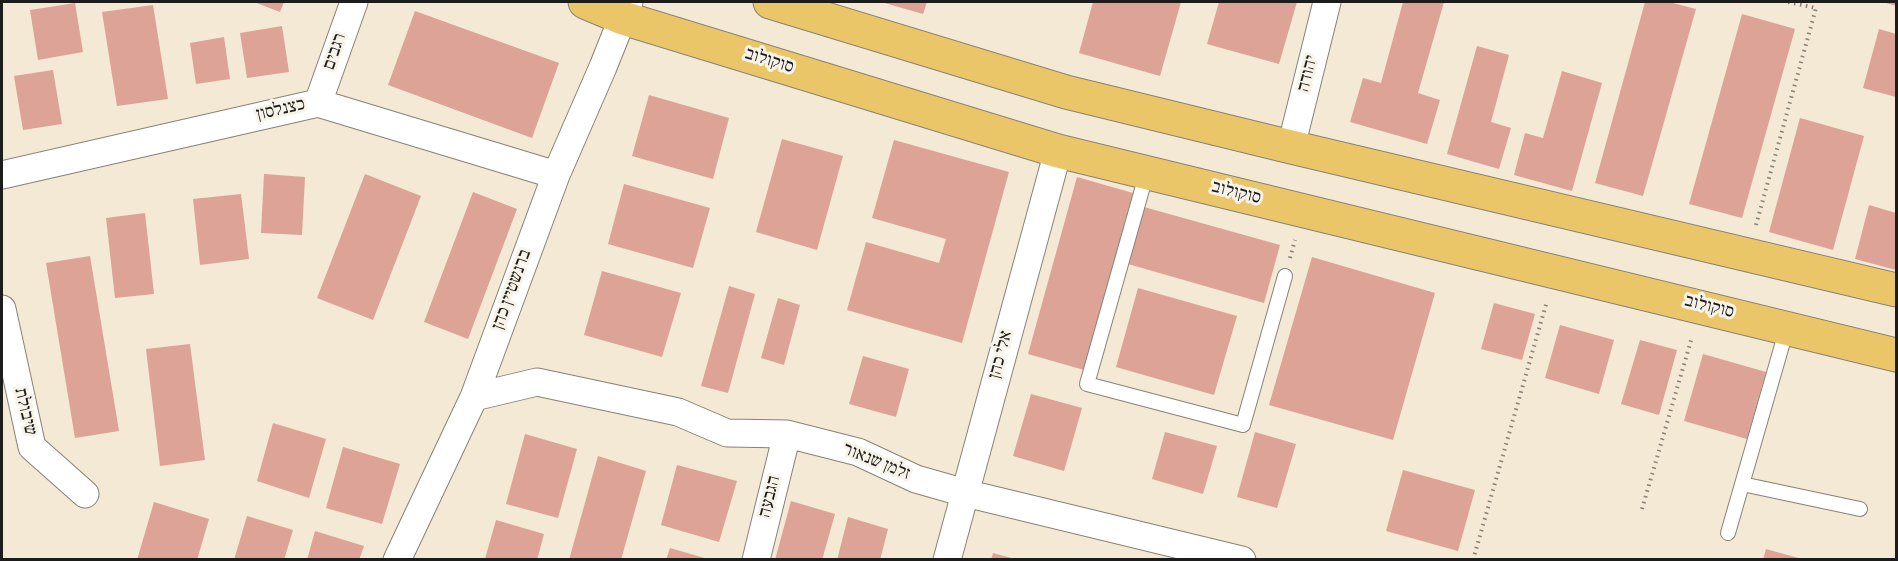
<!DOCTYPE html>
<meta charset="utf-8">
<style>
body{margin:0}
#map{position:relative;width:1898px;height:561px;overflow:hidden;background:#f3e9d4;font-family:Vollkorn,serif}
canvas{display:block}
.frame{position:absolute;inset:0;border:3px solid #1c1c1c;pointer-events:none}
</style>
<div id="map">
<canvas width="1898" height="561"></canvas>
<div class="frame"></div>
</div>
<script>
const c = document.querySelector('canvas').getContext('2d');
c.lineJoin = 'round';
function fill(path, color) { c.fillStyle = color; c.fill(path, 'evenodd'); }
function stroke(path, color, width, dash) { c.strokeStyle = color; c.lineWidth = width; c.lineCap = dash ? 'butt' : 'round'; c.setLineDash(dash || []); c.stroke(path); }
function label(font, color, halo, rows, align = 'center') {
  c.font = font + ' Vollkorn,"Frank Ruhl Libre",serif'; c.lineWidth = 6; c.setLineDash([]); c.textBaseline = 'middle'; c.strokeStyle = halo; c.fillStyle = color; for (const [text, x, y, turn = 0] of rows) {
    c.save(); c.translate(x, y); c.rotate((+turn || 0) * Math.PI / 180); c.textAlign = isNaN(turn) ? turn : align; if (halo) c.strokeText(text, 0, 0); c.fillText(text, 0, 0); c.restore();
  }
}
fill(new Path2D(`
 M254 2H284L280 12Z
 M881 2H927L923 14Z
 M1093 2H1181L1160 76 1079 53Z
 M1219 2H1297L1279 64 1207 44Z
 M1403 2H1444L1418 93 1440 100 1427 144 1350 122 1363 78 1381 83Z
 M1645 2H1669L1696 9 1643 196 1595 183Z
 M1883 2H1896V6Z
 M75 3 83 52 38 60 30 10Z
 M153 5 168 99 117 106 102 12Z
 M415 11 559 63 532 138 388 85Z
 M1742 14 1795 29 1742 218 1689 204Z
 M282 26 289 72 247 78 240 33Z
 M1879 29 1896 34V97L1863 88Z
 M224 37 230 79 196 84 190 43Z
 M1477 46 1509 55 1491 122 1511 128 1499 169 1447 154Z
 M53 70 62 124 23 130 14 76Z
 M1562 71 1602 83 1572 191 1514 175 1525 133 1543 138Z
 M649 95 729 118 713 179 632 156Z
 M1800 118 1864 136 1833 250 1769 232Z
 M782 139 843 156 817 250 756 232Z
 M894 140 1009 172 962 343 847 310 866 242 939 263 946 239 872 218Z
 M264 174 305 177 302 235 261 233Z
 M365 174 421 196 373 320 317 298Z
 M1077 177 1133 193 1084 370 1028 354Z
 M624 184 710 208 693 268 608 244Z
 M473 192 517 209 468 339 424 322Z
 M241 194 249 259 200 265 193 199Z
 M1869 205 1896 213V270L1855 259Z
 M1144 207 1280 245 1264 303 1128 264Z
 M145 213 154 294 115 298 106 218Z
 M90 256 119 431 75 438 46 263Z
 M1312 257 1435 293 1393 440 1269 405Z
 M602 271 681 293 662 357 584 335Z
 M729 286 755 294 728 393 701 386Z
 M1138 288 1237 316 1214 395 1116 367Z
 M778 298 800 305 784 365 761 358Z
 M1494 303 1535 314 1522 360 1481 349Z
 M1560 325 1614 340 1599 394 1545 378Z
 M1640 340 1677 350 1659 415 1621 404Z
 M190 344 205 460 160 466 146 349Z
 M1703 354 1766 372 1747 439 1684 421Z
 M863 356 909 369 896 417 849 404Z
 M1031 394 1082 408 1064 471 1013 456Z
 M273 423 326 439 309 498 257 481Z
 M1165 432 1217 446 1203 494 1152 479Z
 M1255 432 1296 444 1277 508 1237 497Z
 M525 434 577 449 558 518 506 504Z
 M343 447 400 464 382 524 326 508Z
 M598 456 646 471 621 560H569Z
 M677 465 737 481 719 542 661 525Z
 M1403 470 1475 490 1458 551 1386 531Z
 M791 501 835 514 822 560H775Z
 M154 502 209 519 197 560H137Z
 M247 516 293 530 284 560H234Z
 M848 517 888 529 880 560H837Z
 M496 520 544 534 537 560 485 559Z
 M315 531 364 546 359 560H307Z
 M670 548 708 559V560H666Z
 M1766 549 1802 559V560H1763Z
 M993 553 1015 559V560H991Z`), '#dca396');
const service = new Path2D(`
 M1147 172 1087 384 1243 425 1285 276
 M1742 484 1860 509
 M1728 533 1787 328`);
const minor = new Path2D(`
 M318 103 354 2
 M1291 147 1327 2
 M2 175 318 103 556 175
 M2 309 32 447 85 494
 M474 397 537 382 678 412 727 433 787 434 858 452 916 479 965 493 1242 560
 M397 560 474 397 556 175 603 67 629 2
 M756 560 787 434
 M947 560 1058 151`);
const primary = new Path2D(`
 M585 2 623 18 1058 151 1896 355
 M770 2 1066 92 1291 147 1896 290`);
stroke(service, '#888278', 16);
stroke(minor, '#888278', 29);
stroke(primary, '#888278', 35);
stroke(new Path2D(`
 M1756 225 1816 8 1788 2
 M1290 258 1295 240
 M1642 509 1692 337
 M1473 560 1547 301`), '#888278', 4, [1.5, 4.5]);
stroke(service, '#fff', 14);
stroke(minor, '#fff', 27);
stroke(primary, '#ebc669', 33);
label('18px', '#1c1c1c', '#f7f3e8', [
 ["רגבים",336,52,-71],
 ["סוקולוב",769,62,17],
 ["יהודה",1309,74,-76],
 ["כצנלסון",281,111,-13],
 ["סוקולוב",1236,194,14],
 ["ברנשטיין כהן",513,290,-70],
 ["סוקולוב",1709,308,14],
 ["אלי כהן",1002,355,-75],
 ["שיבולת",24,412,77],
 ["זלמן שנאור",876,463,22],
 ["הגבעה",771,497,-76]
]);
</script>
